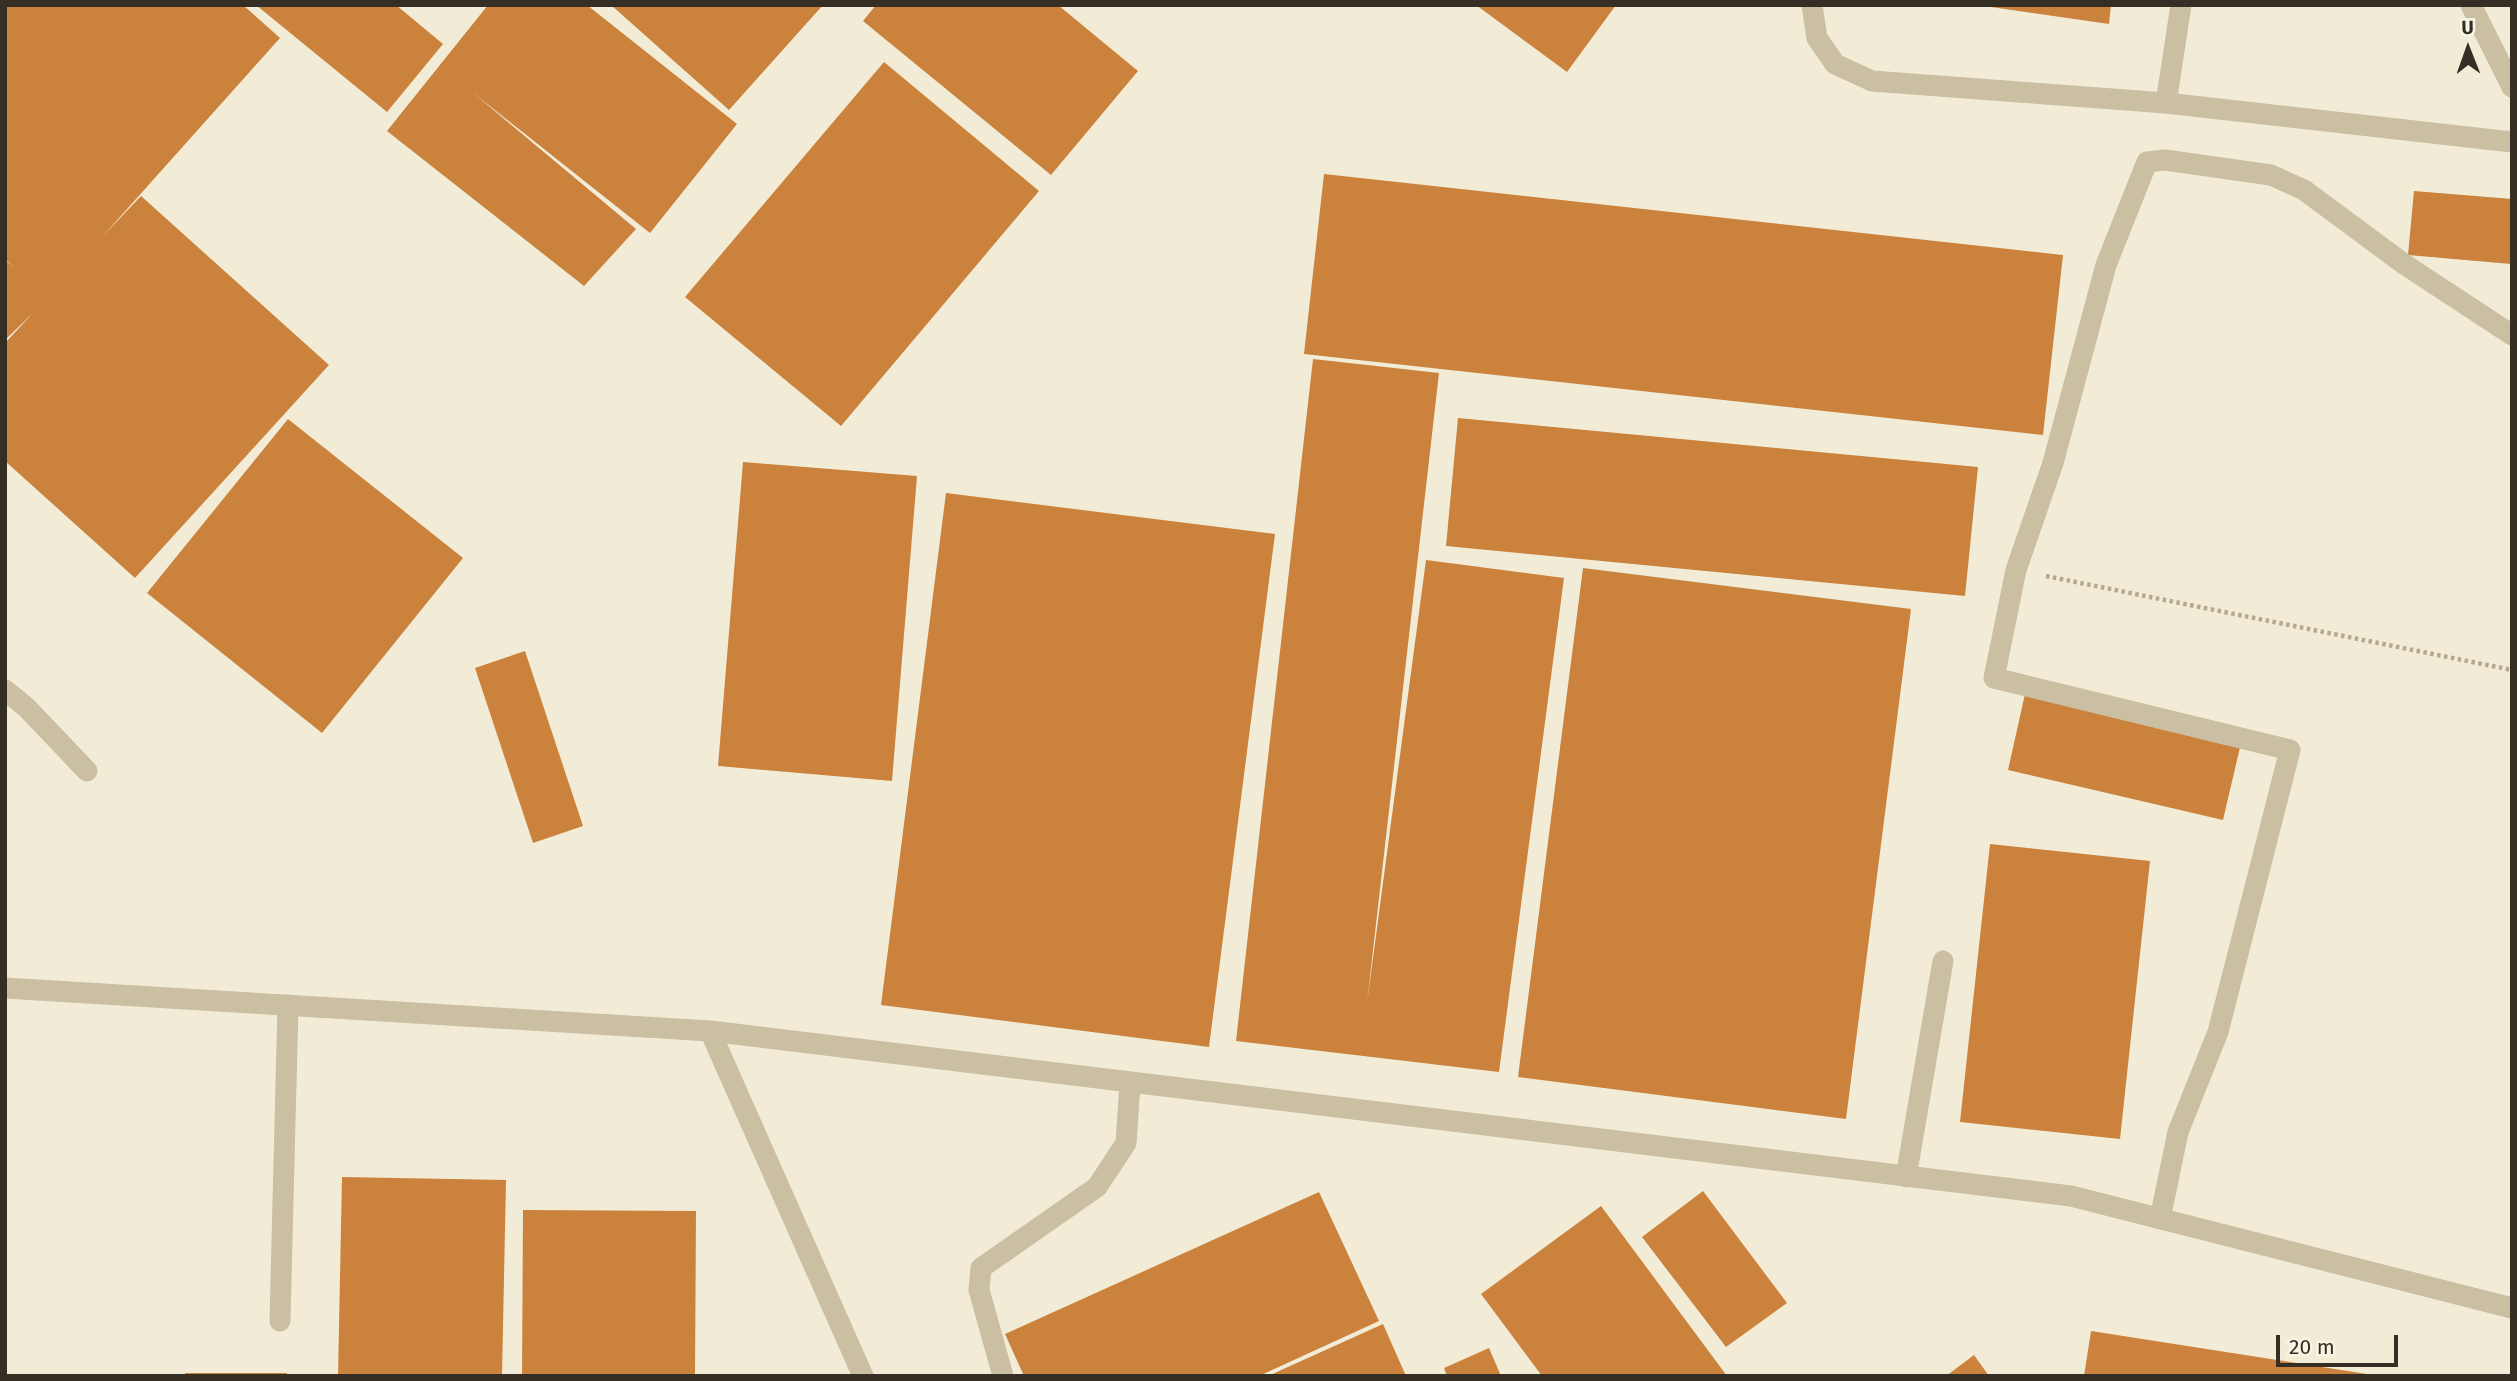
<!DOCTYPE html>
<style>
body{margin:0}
#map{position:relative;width:2517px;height:1381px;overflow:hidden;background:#f2ecd7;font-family:"Fira Sans",sans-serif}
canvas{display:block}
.frame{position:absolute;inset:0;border:7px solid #342e25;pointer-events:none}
.north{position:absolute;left:2433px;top:14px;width:70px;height:70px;-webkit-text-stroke:5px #f9f5e3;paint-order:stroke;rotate:359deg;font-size:19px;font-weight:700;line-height:28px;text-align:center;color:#342e25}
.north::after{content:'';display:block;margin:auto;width:24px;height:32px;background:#342e25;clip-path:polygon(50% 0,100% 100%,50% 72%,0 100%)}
.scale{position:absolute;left:2276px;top:1335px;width:122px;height:32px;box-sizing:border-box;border:4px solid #342e25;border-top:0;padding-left:9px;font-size:21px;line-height:24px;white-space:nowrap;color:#342e25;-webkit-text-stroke:5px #f9f5e3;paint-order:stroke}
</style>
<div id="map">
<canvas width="2517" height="1381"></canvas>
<div class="frame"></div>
<div class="north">U</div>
<div class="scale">20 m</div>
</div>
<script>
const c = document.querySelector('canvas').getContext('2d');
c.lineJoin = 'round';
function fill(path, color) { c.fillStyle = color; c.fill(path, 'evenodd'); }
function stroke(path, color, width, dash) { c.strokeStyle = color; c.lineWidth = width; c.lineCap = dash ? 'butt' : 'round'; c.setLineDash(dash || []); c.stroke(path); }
fill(new Path2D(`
 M5 5H243L280 38 102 237 141 196 329 365 135 578 5 461V343L33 313 5 340V260L15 268 5 259Z
 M256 5H396L443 44 387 112Z
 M488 5H587L737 124 650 233 472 92 636 229 584 286 387 131Z
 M611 5H823L729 110Z
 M876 5H1058L1138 71 1051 175 863 21Z
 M1476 5H1616L1567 72Z
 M1977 5H2111L2109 24Z
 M884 62 1039 191 841 426 685 297Z
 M1324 174 2063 255 2043 435 1304 354Z
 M2414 191 2512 199 2511 264 2408 255Z
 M1313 359 1439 373 1367 1003 1426 560 1564 578 1499 1072 1236 1041Z
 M1458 418 1978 467 1965 596 1446 546Z
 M288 419 463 558 322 733 147 593Z
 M743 462 917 476 892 781 718 766Z
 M946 493 1275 534 1209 1047 881 1005Z
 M1583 568 1911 609 1846 1119 1518 1077Z
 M525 651 583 826 533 843 475 668Z
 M2025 694 2241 743 2223 820 2008 770Z
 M1990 844 2150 861 2120 1139 1960 1122Z
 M342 1177 506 1180 502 1376H338Z
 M1703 1191 1787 1303 1726 1347 1642 1237Z
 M1319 1192 1379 1321 1259 1376H1024L1005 1334Z
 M1601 1206 1727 1376H1542L1481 1294Z
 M523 1210 696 1211 695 1376H522Z
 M1383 1324 1406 1376H1268Z
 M2091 1331 2367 1374V1376H2084Z
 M1489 1348 1501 1376H1447L1444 1368Z
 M1974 1355 1989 1376H1946Z
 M185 1373H287V1376H185Z`), '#ca823d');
stroke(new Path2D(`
 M2046 576 2512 670`), '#b5a88d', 4.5, [3.5, 3.5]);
stroke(new Path2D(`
 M1812 5 1817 38 1835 64 1872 81 2166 103 2512 142
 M2471 5 2512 87
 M2166 103 2181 5
 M5 690 27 708 87 771
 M5 988 710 1031 2071 1196 2512 1308
 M710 1031 863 1376
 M1906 1177 1943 961
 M2160 1219 2178 1132 2218 1032 2290 750 1994 678 2016 570 2053 463 2106 265 2147 162 2165 160 2271 175 2304 190 2404 264 2512 335
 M280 1321 288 1005
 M1003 1376 979 1290 981 1268 1097 1187 1126 1143 1130 1083`), '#cabea3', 21);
</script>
